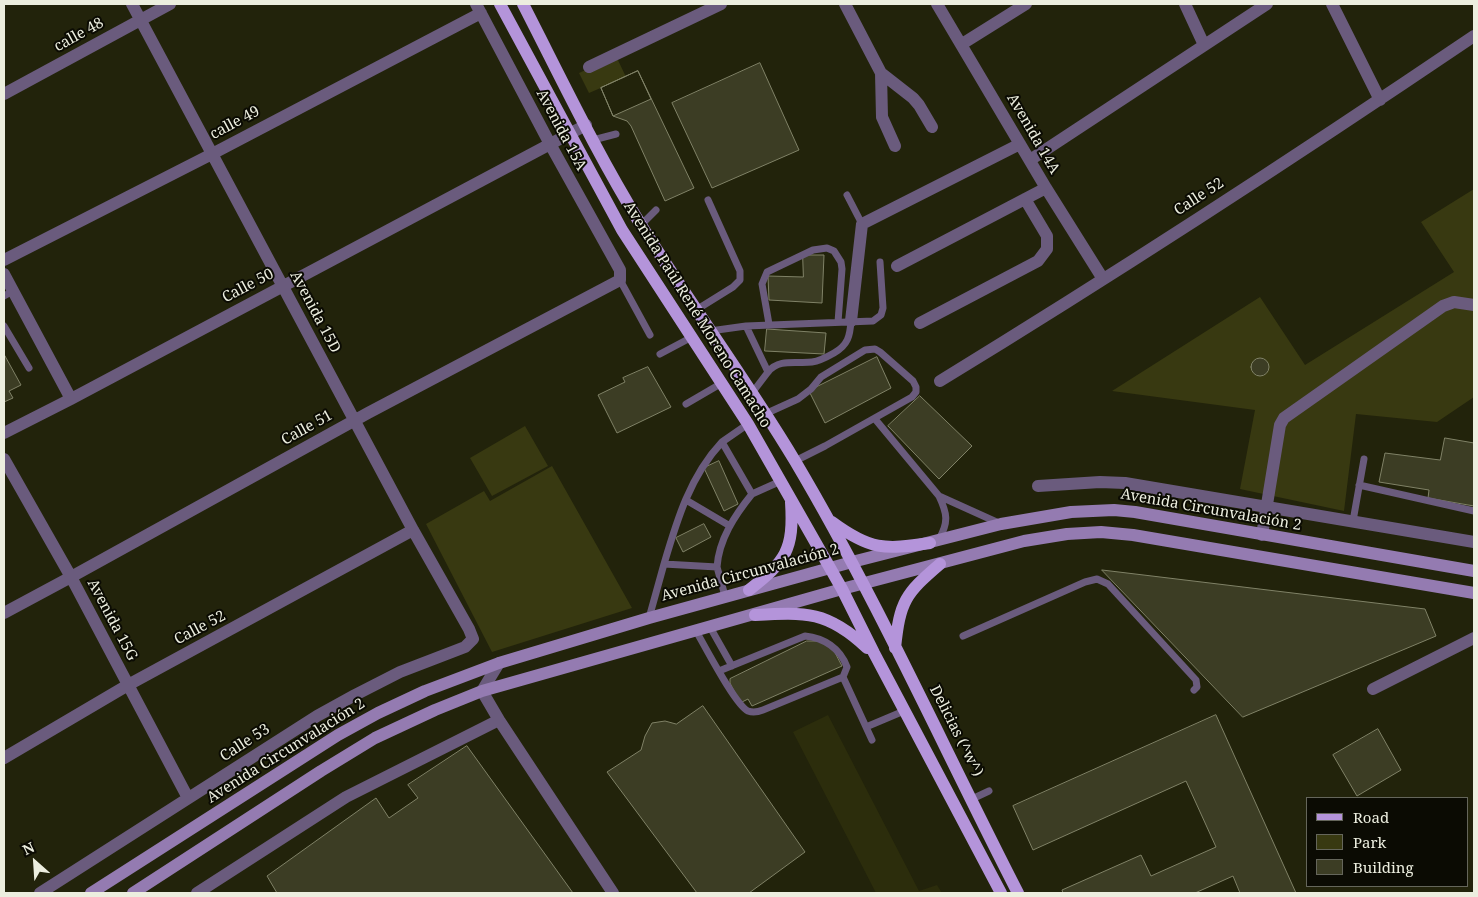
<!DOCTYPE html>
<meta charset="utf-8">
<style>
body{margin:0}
#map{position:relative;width:1478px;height:897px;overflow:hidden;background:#22230b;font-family:"Noto Serif",serif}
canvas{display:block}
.frame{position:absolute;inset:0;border:5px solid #eceedf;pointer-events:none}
.legend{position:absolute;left:1306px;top:797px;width:162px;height:90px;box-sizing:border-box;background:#0b0b03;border:1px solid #65665b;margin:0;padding:6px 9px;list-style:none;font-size:15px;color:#eceedf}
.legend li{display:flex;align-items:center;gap:10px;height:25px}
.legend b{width:25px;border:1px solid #65665b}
.north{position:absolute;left:10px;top:837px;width:50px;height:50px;-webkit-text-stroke:4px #0b0b03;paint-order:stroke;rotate:334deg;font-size:14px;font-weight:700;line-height:20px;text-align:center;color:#eceedf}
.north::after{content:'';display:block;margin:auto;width:18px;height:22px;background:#eceedf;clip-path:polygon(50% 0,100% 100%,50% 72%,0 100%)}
</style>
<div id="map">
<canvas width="1478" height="897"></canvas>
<div class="frame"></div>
<ul class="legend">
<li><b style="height:6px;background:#b494da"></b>Road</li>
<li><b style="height:14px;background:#383911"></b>Park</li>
<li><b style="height:14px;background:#3c3d24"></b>Building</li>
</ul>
<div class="north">N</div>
</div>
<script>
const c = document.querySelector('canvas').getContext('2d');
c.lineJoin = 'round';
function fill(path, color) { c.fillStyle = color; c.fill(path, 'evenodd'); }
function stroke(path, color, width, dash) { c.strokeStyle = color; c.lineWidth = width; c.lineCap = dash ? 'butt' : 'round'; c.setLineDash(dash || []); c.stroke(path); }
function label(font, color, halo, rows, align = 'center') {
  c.font = font + ' "Noto Serif",serif'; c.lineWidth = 4; c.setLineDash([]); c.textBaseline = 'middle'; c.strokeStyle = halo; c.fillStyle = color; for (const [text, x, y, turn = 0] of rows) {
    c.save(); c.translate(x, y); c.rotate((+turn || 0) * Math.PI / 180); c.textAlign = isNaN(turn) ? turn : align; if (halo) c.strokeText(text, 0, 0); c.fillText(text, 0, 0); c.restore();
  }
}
fill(new Path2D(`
 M828 715 919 891 937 885 942 893H876L793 732Z`), '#2c2d0c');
fill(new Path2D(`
 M616 56 626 77 589 93 579 73Z
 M1474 189V397L1437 422 1356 414 1344 511 1240 489 1255 410 1112 391 1260 297 1305 365 1454 272 1421 222Z
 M525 426 548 466 492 496 470 458Z
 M552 466 632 608 492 652 426 524 484 491 490 501Z`), '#383911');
const building = new Path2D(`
 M760 63 799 150 712 188 672 103Z
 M638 71 694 188 665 201 631 126 627 121 613 116 601 88Z
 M638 71 651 99 613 116 601 88Z
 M803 255H824L822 303 769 300 768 276 803 277Z
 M767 329 826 333 824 354 765 351Z
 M5 356 21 385 9 391 13 398 4 402Z
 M877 357 891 388 825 423 809 391Z
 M1251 367a9 9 0 1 1 18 0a9 9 0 1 1-18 0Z
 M648 367 671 407 617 433 598 395 625 382 623 378Z
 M920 396 972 446 939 479 888 426Z
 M1445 438 1474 443V506L1428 498 1429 490 1379 482 1385 453 1440 460Z
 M719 461 738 504 724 511 704 468Z
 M704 524 711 537 683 552 676 538Z
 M1102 570 1425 609 1436 636 1243 717Z
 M807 641H818L832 647 842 666 752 706 748 699 740 703 730 683V679Z
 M703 706 805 852 749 893H697L607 772 641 750 645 736 652 723 665 721 676 724Z
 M1216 715 1296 893H1240L1233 876 1195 893H1063L1062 890 1141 855 1151 876 1216 847 1186 781 1033 850 1013 806Z
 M1378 729 1401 770 1357 796 1333 755Z
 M467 746 573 893H277L267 876 376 798 389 818 418 798 408 785Z`);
fill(building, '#3c3d24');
stroke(building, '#808267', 1);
stroke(new Path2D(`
 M593 140 616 134
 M847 195 862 224
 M641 225 656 210
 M620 280 650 335
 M4 296 13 291
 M696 310 733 287 740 280V271L708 200
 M769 324 762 284 767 272 813 250 827 248 834 251 841 262 842 269 838 322
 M4 326 29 368
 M746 326 873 321 881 315 883 308 880 262
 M710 331 746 326 768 372 752 393
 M660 354 692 337
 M768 372C779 358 797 364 812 362 820 361 827 357 834 353 848 345 850 336 851 321
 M686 404 722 383
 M765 414 798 399 811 389 821 377 865 350 875 349 880 352 913 381 916 387V392L912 397 825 446 795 461
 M875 419 939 496
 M748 424 722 442 752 494 781 481
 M1359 485 1474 511
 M686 500 730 526
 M1353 521 1364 459
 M939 539C949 522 947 513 939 496L1001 524
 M664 564C677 520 690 476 722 442
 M717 567C719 539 735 515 752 494
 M649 618 664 564 717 567 725 596
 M710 627 732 666
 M696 631C705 646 735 705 748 711 753 713 758 712 763 710L843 677 847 667C840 648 824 638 805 636L719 671
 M963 636 1085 582 1097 579 1108 584 1196 680 1197 687 1194 690
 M843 677 872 740
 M866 727 904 711
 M972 799 989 791`), '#6a5b7d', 7);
stroke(new Path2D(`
 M845 4 881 73 913 98 919 105 932 127
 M937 4 1046 188 1103 279
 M1185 4 1204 45
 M1332 4 1380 100
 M962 44 1026 4
 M589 67 721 4
 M881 73 882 117 895 146
 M4 94 170 4
 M1030 160 1267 4
 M4 260 212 154 481 13
 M897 266 1046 188
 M4 274 71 399
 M851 321 862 224 1020 144
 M920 323 1038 261 1047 249V236L1025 199
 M940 381C1120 271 1298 155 1474 36
 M4 433 71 399 586 125
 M4 459 71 577 188 798
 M1038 486 1100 482 1125 483 1474 542
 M1262 535 1280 425 1284 418 1443 306 1454 302 1474 305
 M4 613 71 577 368 413 620 280V270L550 144 476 4
 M499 663 482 691 499 720 613 893
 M1373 689 1474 638
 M4 758 128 685 413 530
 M40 893 317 716 355 695 400 672 465 647 473 639 469 629 413 530 132 4
 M197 893 346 797 499 720`), '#6a5b7d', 12);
stroke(new Path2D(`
 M91 893 338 735 378 713 425 691 499 663 649 618 852 562 1001 524 1071 512 1114 510 1135 512 1474 571
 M133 893 321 771 375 738 435 710 482 691 842 589 1024 541 1067 534 1101 532 1133 535 1474 593`), '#947bb1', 12);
stroke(new Path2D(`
 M500 4 622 230 748 424 842 589 874 653 1001 893
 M523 4C561 78 597 154 641 225 691 305 747 381 795 461 878 601 944 749 1018 893
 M832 522C870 550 884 550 930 543
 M749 590C786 561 794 550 791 502
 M755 615C806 612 828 611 867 648
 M895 648C900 601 905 594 940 564`), '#b494da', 12);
label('15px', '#eceedf', '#0b0b03', [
 ["calle 48",79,35,-29],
 ["calle 49",235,123,-28],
 ["Avenida 15A",561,130,62],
 ["Avenida 14A",1033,134,60],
 ["Calle 52",1199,197,-33],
 ["Calle 50",248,286,-28],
 ["Avenida 15D",315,312,62],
 ["Avenida Paúl René Moreno Camacho",697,315,58],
 ["Calle 51",307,428,-29],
 ["Avenida Circunvalación 2",1211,510,10],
 ["Avenida Circunvalación 2",750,573,-15],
 ["Avenida 15G",112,620,62],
 ["Calle 52",200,628,-28],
 ["Delicias (^w^)",956,731,63],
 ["Calle 53",245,743,-33],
 ["Avenida Circunvalación 2",286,751,-32]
]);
</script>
